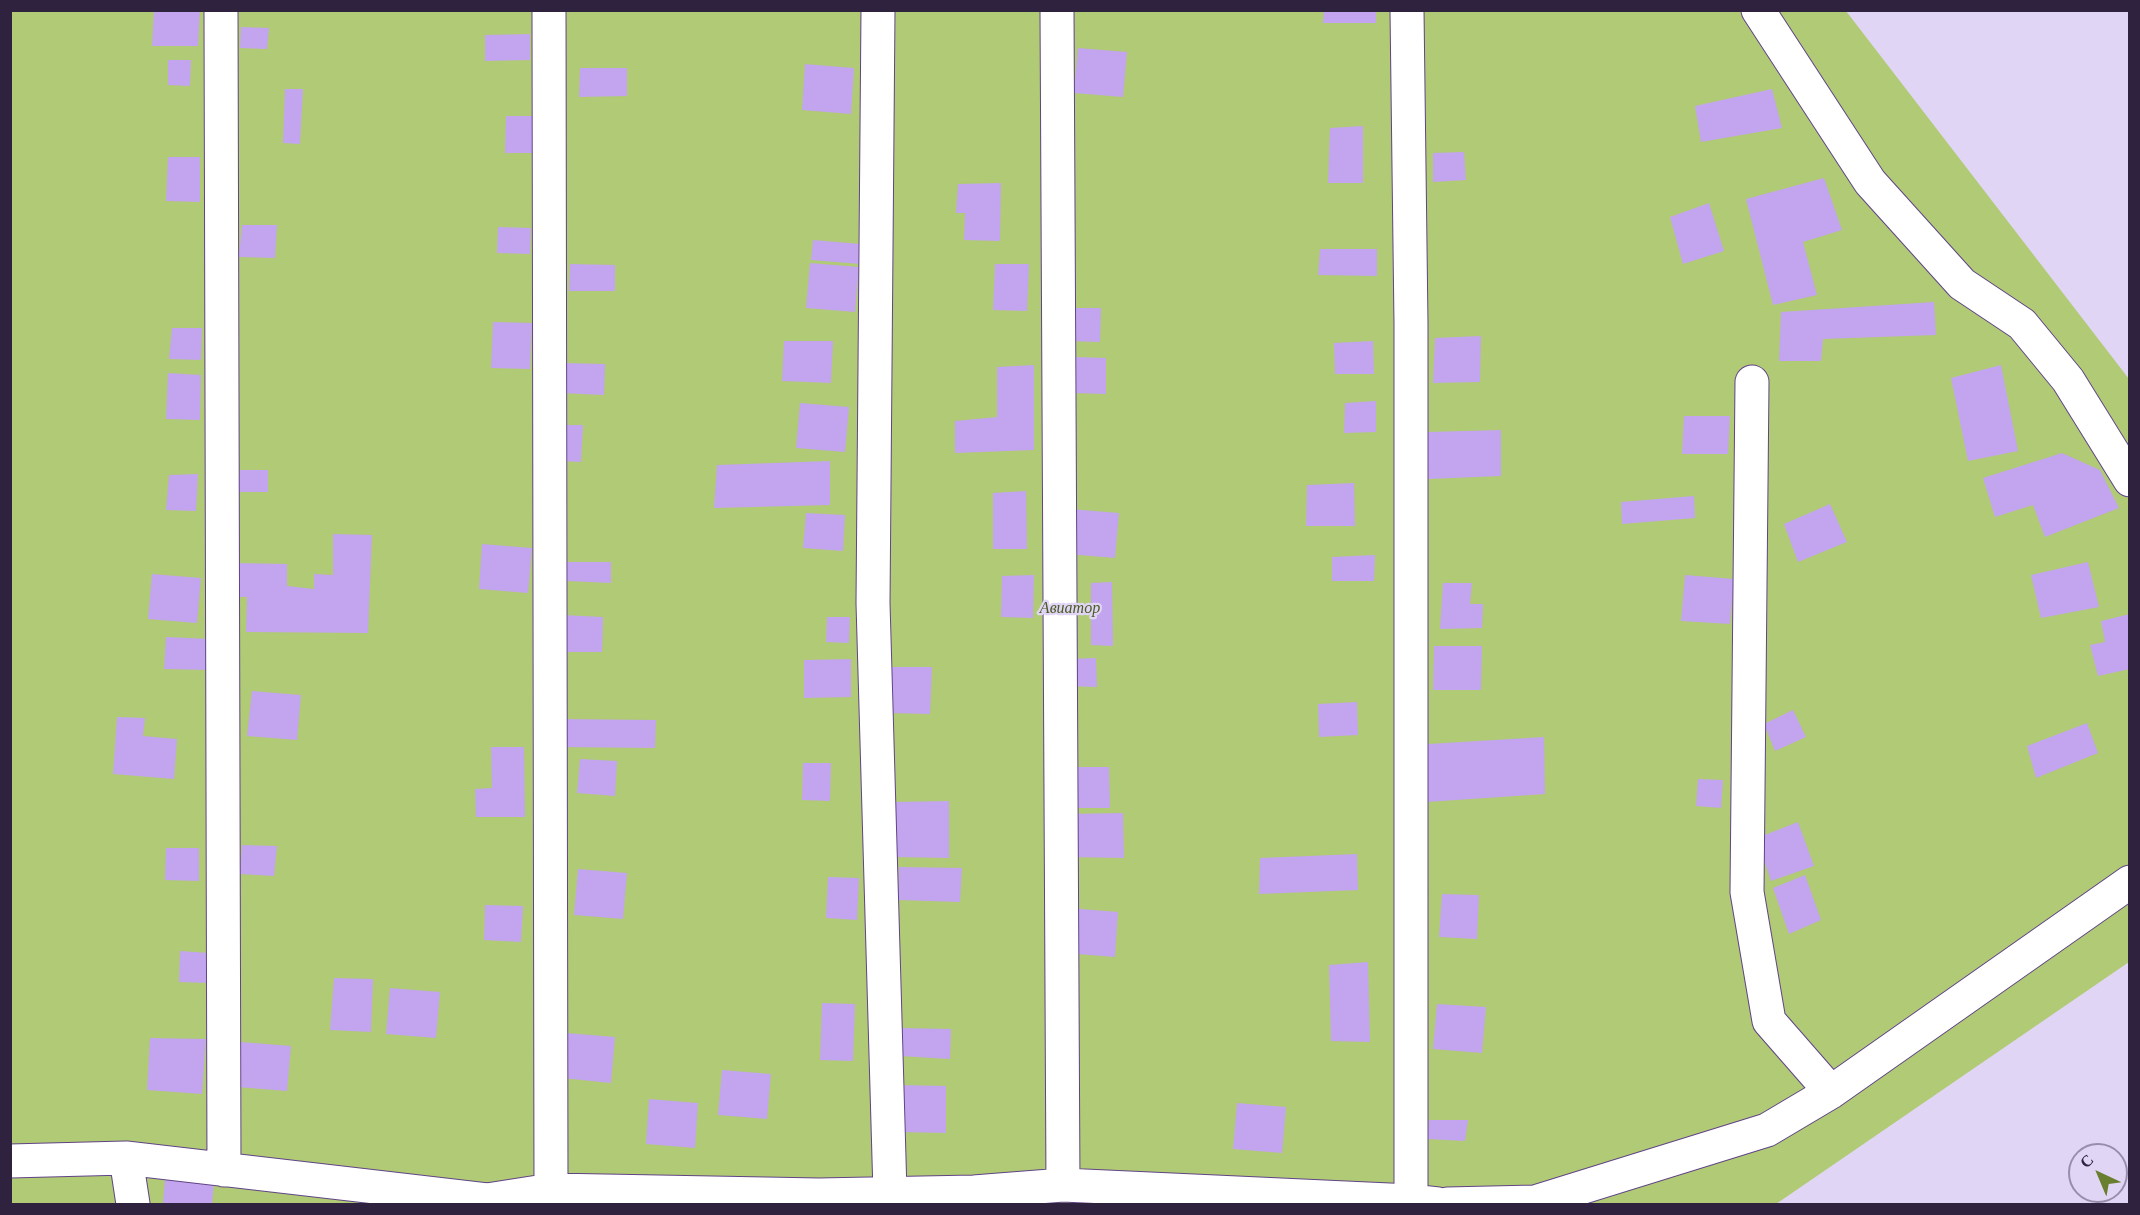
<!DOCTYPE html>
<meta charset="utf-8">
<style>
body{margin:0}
#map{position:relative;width:2140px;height:1215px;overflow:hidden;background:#e0d5f4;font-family:"Crimson Pro",serif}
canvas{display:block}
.frame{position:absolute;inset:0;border:12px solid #2e223f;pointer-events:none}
.north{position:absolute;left:2068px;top:1143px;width:60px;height:60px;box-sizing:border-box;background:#e0d5f4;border:2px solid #998dac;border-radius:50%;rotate:316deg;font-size:16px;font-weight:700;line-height:24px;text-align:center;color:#2e223f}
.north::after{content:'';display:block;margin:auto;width:21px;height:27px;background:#697e2f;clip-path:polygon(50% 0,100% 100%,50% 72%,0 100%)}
</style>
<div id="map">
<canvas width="2140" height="1215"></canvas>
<div class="frame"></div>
<div class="north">С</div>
</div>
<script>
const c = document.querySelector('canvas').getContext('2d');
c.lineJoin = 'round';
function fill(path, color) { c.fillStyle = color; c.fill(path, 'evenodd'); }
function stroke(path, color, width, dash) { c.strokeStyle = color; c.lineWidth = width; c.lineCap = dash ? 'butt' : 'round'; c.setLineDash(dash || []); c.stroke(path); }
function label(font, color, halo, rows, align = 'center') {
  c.font = font + ' "Crimson Pro",serif'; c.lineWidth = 4.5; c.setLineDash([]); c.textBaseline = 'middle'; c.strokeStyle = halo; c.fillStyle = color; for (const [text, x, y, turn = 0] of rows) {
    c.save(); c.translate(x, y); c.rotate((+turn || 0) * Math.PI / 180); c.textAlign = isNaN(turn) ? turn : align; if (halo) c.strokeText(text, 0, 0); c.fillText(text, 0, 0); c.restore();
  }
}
fill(new Path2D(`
 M10 11H1846L2129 379V962L1776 1204H11Z`), '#b0ca75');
fill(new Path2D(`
 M154 10H200L198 46H152Z
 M1324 10H1376V23H1323Z
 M241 27 269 28 267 49 240 48Z
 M530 34V60L485 61V35Z
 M1078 48 1127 52 1123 97 1074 93Z
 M168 60H191L190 86 168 85Z
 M805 64 854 68 851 114 802 110Z
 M580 68H627V96L579 97Z
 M285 89H303L300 144 283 143Z
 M1772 89 1782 128 1701 142 1695 106Z
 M506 116H532V153H505Z
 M1363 126V183H1328L1330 128Z
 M1464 152 1466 180 1433 182V153Z
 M168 157H200V202L166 201Z
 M1824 178 1842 230 1803 242 1817 295 1773 305 1746 199Z
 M1001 183 1000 241 964 240 965 213H956L958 184Z
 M1709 203 1724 251 1683 264 1670 217Z
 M242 225H277L275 258 239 257Z
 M498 227 531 228 530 254 497 253Z
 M813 240 861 244 860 264 811 260Z
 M1320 249H1377V276L1318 275Z
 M810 263 859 267 855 312 806 308Z
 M570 264 615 265V291H569Z
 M995 264H1029L1027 311 993 310Z
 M1934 302 1936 335 1823 339 1821 361H1779L1781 312Z
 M1066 308H1101L1100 342 1065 341Z
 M493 322 532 323 530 369 491 368Z
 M172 328H202L201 360 169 359Z
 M1481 336 1480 382 1433 383 1435 338Z
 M784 341H833L831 383 782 381Z
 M1373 341 1374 374H1335L1334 343Z
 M1073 357 1106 358V394L1072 393Z
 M561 363 605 364 604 395 560 393Z
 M1034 365V450L955 453V421L997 417V367Z
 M2001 365 2018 451 1968 461 1951 378Z
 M168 373 201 375 200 420 166 419Z
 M1376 401V432L1344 433 1345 403Z
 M800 403 849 407 845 452 796 448Z
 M1684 416H1730L1728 454H1682Z
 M560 425H583L581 462 558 461Z
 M1501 430V476L1428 479V432Z
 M2062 453 2100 470 2119 508 2045 537 2033 505 1995 517 1983 478Z
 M830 461V505L714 508 717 465Z
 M240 470H268V492H238Z
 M198 474 196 511 166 510 169 475Z
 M1354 483 1355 526H1306L1307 485Z
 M1026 491 1027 549H993V493Z
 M1694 496 1695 518 1622 524 1621 502Z
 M1830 504 1847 542 1798 562 1784 524Z
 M1070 509 1119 513 1115 558 1067 554Z
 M806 513 845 515 843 551 803 548Z
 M333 534 372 535 368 633 246 632 247 597H235L237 563 287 564V586L314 589V574L333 575Z
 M482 544 532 548 528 593 479 589Z
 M1375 555 1374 581H1332V557Z
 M567 562H611V583L567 581Z
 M2088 562 2099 607 2041 618 2031 575Z
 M152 574 201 578 197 623 148 619Z
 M1034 575 1033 618 1001 617 1002 576Z
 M1685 575 1734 579 1730 624 1681 621Z
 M1112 582 1113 646 1091 645V583Z
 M1443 583H1472L1470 604H1483L1482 628 1440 629Z
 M2130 614V669L2098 676 2090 645 2105 642 2101 621Z
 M562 615 603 617 602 652H560Z
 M827 617H850L849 643 826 642Z
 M166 637 210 639 209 670 164 669Z
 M1434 646H1482L1481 690H1433Z
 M1096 658 1097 687 1063 686 1064 659Z
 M851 659V697L804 698V660Z
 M890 667H932L930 714 889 713Z
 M252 691 301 695 297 740 247 736Z
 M1357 702 1358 735 1319 737 1318 704Z
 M1793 710 1806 737 1775 751 1764 724Z
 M117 717 145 718 143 736 177 739 174 779 113 774Z
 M559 719 656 720 655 748 558 747Z
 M2087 723 2098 753 2036 778 2027 746Z
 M1544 737 1545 794 1412 803V745Z
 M491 747H524L525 817H476L475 789 492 788Z
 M580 759 617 761 615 796 577 793Z
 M803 763H831L830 801 802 800Z
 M1068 767H1109L1110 808H1068Z
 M1698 779 1723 780 1721 808 1696 806Z
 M949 801V858L894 857V802Z
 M1123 813 1124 858 1066 857V814Z
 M1798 822 1814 866 1771 881 1757 838Z
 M242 845 277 846 274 876 240 874Z
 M166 848H199V881L165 880Z
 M1357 854 1358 890 1259 894 1260 858Z
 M899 867 962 868 960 902 898 900Z
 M578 869 627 873 623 919 574 915Z
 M1805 875 1821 920 1789 934 1773 888Z
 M828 877 859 878 857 920 826 918Z
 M1442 894 1479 895 1477 939 1439 937Z
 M485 905 523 906 521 942 484 940Z
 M1069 908 1118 912 1115 957 1065 953Z
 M180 951 209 953 207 983 179 982Z
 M1368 962 1370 1042 1331 1041 1329 965Z
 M334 978 373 979 371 1032 330 1030Z
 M390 988 440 992 436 1038 386 1034Z
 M822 1003 855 1004 853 1061 820 1060Z
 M1437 1004 1486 1007 1482 1053 1433 1049Z
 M901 1028 951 1029 950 1059 900 1056Z
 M566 1033 615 1037 611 1083 562 1078Z
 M150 1038 206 1039 202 1094 147 1090Z
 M241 1042 291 1046 287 1091 237 1087Z
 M722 1070 771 1074 767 1119 718 1115Z
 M899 1085 946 1086V1133L898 1132Z
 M649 1099 698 1103 695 1148 646 1144Z
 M1237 1103 1286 1107 1282 1153 1233 1149Z
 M1429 1120H1468L1465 1141 1427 1139Z
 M165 1179 214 1183 212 1204H163Z`), '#c3a5ef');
const street = new Path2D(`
 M221 10 224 1170
 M549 10 551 1190
 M878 10 873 603 890 1193
 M1057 10 1063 1185
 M1407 10 1411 324V1201
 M1758 10 1870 182 1962 284 2022 324 2068 380 2130 480
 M1752 382 1747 892 1769 1021 1831 1092
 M126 1158 133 1204
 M10 1161 126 1158 487 1200 551 1190 819 1195 974 1192 1063 1185 1411 1201 1438 1204
 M1447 1204 1535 1202 1767 1130 1831 1092 2130 882`);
stroke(street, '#614486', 35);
stroke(street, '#fff', 33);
label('italic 16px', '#4c5a25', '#e0d5f4', [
 ["Авиатор",1070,608]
]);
</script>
